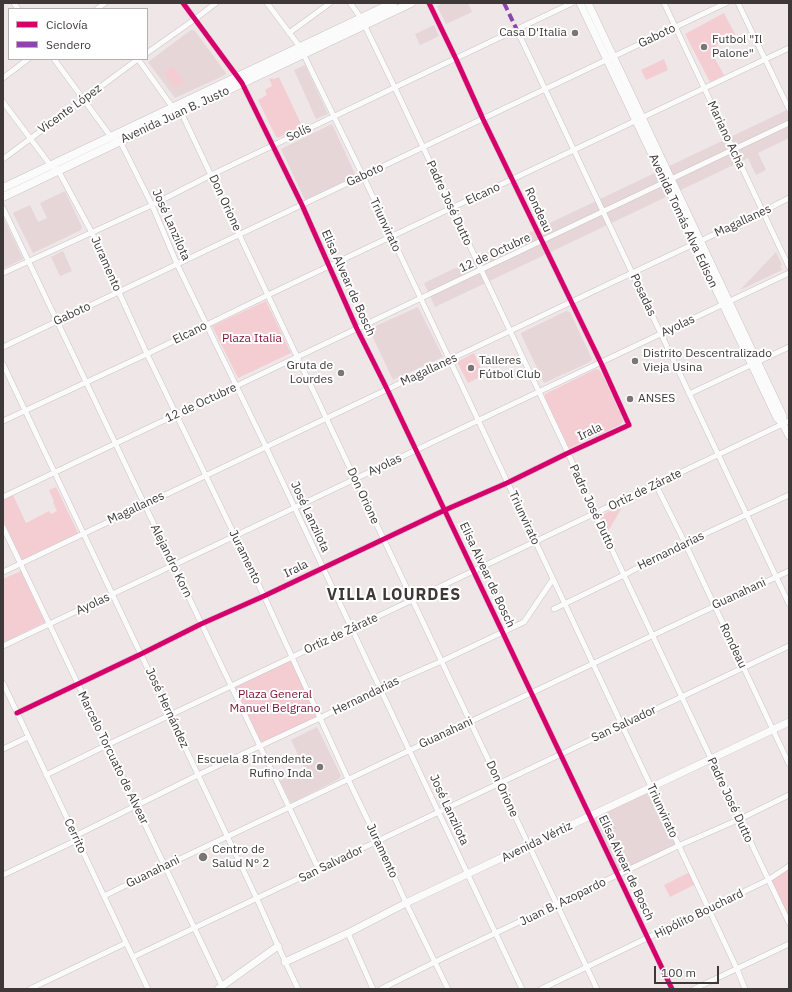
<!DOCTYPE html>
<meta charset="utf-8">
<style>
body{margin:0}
#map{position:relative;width:792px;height:992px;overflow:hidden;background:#eee6e7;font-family:"IBM Plex Sans",sans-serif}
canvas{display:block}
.frame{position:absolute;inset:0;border:4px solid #3e3839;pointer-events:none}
.legend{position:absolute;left:8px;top:8px;width:140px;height:52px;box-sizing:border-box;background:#fff;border:1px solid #b2afb0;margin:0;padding:5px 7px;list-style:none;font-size:12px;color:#3e3839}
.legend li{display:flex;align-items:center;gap:8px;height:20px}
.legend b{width:20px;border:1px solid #b2afb0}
.scale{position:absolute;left:654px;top:966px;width:65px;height:18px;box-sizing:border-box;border:2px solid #3e3839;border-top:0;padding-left:5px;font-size:12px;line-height:14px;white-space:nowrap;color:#3e3839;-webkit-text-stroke:3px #fff;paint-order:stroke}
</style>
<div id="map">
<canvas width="792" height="992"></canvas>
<div class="frame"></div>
<ul class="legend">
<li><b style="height:5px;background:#d6006c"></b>Ciclovía</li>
<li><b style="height:5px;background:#8e44ad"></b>Sendero</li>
</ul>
<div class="scale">100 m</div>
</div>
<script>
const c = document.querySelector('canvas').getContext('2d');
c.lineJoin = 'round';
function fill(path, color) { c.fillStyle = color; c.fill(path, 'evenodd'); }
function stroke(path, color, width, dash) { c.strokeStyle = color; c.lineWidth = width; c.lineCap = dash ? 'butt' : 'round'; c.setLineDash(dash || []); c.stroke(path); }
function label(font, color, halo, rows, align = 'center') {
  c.font = font + ' "IBM Plex Sans",sans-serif'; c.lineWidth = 4; c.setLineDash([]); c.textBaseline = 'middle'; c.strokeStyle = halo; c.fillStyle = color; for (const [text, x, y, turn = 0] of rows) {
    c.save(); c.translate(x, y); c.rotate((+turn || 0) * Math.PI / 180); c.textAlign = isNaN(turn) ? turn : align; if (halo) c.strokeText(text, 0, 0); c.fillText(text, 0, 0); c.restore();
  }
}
fill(new Path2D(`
 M443 3H468L472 12 446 24 437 6Z
 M434 25 439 36 420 45 415 34Z
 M191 30 195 31 226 73 225 75 175 98 148 62Z
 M305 65 328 114 316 119 294 70Z
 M789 109V138L758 153 766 170 756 175 748 158 435 307 424 283Z
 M332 124 356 176 305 200 281 149Z
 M65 191 82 227 81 230 33 253 13 213 30 205 38 222 47 218 40 203Z
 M3 217 23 259 4 268 3 267Z
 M63 251 72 271 60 276 51 257Z
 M776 252 782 265 780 266 782 270 740 290Z
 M418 307 443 357 393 380 369 329Z
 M566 311 570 312 592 359 590 362 544 383 521 334V333Z
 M317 727 341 776 339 779 291 803 280 781 305 769 291 740Z
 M651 788 678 846 618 875 590 816Z`), '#e6d6d8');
fill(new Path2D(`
 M724 13 735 34 716 45 718 50 712 53 724 75 710 82 685 34Z
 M664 59 668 70 646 80 641 70Z
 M173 66 184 81 175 88 164 73Z
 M279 77 302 126 278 138 276 137 258 100 267 95 265 90 272 86 269 78 274 79Z
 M266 301 291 353 238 378 212 326Z
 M474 353 484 375 468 383 457 362Z
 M596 369 599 370 601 372 622 417 623 421 620 425 572 447 570 448 568 446 545 398V394Z
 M56 487 78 533 22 560 3 520V500L13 495 26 523 49 511 51 514 57 511 53 502 54 501 49 490Z
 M619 506 621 509 607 533 600 518V516Z
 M21 571 45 622 3 643V579Z
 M291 657 320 718 260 746 231 686Z
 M789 868V917L772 882V880Z
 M690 872 696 884 670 897 664 885Z`), '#f4cdd3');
const street = new Path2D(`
 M14 3 18 9
 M183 3 242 83 302 205 357 329 387 389 672 989
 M267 3 300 47 363 176 737 969 745 989
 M350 3 361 18 395 88 568 453 595 514 789 923
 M664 3 789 267
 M738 3 789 109
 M97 9 105 3
 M517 30 789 604
 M289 33 330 3
 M147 53 195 19 216 3
 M54 59 111 137 120 141 152 205 177 264 266 447 522 989
 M138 59 173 108 181 112 597 989
 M3 78 28 59
 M3 102 51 166 58 170 92 233 147 354 264 596 348 779 383 852 406 903 448 989
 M3 159 138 59
 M3 208 319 870
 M3 273 152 205 211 175 572 3
 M3 347 726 3
 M3 364 257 899 278 946 298 989
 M689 394 789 347
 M3 421 147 354 268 295 789 48
 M656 485 685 543 789 764
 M3 497 789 123
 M3 527 223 988
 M3 572 632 273 762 212 789 198
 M554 609 624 575 685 543 789 495
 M3 646 789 273
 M3 683 148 989
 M17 713 141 654 201 624 264 596 445 510 507 483 568 453 629 425 601 363 483 119 456 59 429 3
 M3 749 28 737
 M46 775 107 745 789 421
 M75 836 198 775 320 718 380 688 442 661 524 622 553 579
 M3 875 77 840
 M104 896 165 866 789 571
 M348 933 373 989
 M133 957 789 646
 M30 989 126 943
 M381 989 435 962 678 846 740 819 789 795
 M541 989 768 880 789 866
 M694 989 789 944`);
const secondary = new Path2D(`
 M580 3 777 418 783 424 789 436
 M588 3 783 416V424
 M285 962 348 933 406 903 789 722
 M218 989 278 946`);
const primary = new Path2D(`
 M3 188 393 3
 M3 197 411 3`);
stroke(street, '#cac4c5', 6);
stroke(secondary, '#cac4c5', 8);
stroke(primary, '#cac4c5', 9);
stroke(street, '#fcfbfb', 5);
stroke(secondary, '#fcfbfb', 7);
stroke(primary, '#fcfbfb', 8);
stroke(new Path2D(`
 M504 3 517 30`), '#8e44ad', 4, [8, 4]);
stroke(new Path2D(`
 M183 3 242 83 302 205 357 329 387 389 672 989
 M17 713 141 654 201 624 264 596 445 510 507 483 568 453 629 425 601 363 483 119 456 59 429 3`), '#d6006c', 5);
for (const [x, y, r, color] of [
 [575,33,4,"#7c7576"],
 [704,47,4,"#7c7576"],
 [635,361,4,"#7c7576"],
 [471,368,4,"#7c7576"],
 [341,373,4,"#7c7576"],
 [630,399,4,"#7c7576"],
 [320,767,4,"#7c7576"],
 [203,857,5,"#7c7576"]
]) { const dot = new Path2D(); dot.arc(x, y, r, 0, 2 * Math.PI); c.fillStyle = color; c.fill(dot); stroke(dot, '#fff', 1.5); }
label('12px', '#3e3839', '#fff', [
 ["Casa D'Italia",567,33,"right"],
 ["Futbol \"Il",712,40],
 ["Palone\"",712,54],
 ["Distrito Descentralizado",643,354],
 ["Vieja Usina",643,368],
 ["Talleres",479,361],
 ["Fútbol Club",479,375],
 ["Gruta de",333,366,"right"],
 ["Lourdes",333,380,"right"],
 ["ANSES",638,399],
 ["Escuela 8 Intendente",312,760,"right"],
 ["Rufino Inda",312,774,"right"],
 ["Centro de",212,850],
 ["Salud N° 2",212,864]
], 'left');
label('12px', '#3e3839', '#fff', [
 ["Gaboto",657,36,-26],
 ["Vicente López",70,109,-36],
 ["Avenida Juan B. Justo",175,115,-25],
 ["Solís",299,133,-25],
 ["Mariano Acha",726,135,65],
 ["Gaboto",365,175,-25],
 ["Elcano",483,194,-25],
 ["Don Orione",225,203,65],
 ["Padre José Dutto",449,203,65],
 ["Rondeau",538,210,65],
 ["Avenida Tomás Alva Edison",683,221,65],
 ["Magallanes",743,221,-25],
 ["José Lanzilota",171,225,66],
 ["Triunvirato",385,225,65],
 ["12 de Octubre",495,253,-25],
 ["Juramento",106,264,66],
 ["Elisa Alvear de Bosch",348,283,66],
 ["Posadas",643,295,65],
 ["Gaboto",72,314,-25],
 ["Ayolas",678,326,-25],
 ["Elcano",190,333,-26],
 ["Magallanes",429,370,-25],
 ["12 de Octubre",201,403,-25],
 ["Irala",590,432,-25],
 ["Ayolas",385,465,-25],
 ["Ortiz de Zárate",645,490,-26],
 ["Don Orione",363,496,65],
 ["Padre José Dutto",592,507,65],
 ["Magallanes",136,508,-25],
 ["José Lanzilota",310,517,65],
 ["Triunvirato",524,518,65],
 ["Hernandarias",671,551,-26],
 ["Juramento",245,557,64],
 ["Alejandro Korn",171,561,64],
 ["Irala",296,569,-26],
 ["Elisa Alvear de Bosch",487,575,65],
 ["Guanahani",739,594,-25],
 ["Ayolas",93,604,-25],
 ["Ortiz de Zárate",341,634,-25],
 ["Rondeau",733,646,64],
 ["Hernandarias",366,696,-26],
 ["José Hernández",167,708,65],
 ["San Salvador",624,724,-25],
 ["Guanahani",446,733,-25],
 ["Marcelo Torcuato de Alvear",113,758,64],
 ["Don Orione",502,789,65],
 ["Padre José Dutto",730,800,65],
 ["José Lanzilota",449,810,65],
 ["Triunvirato",662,811,65],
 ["Cerrito",75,836,65],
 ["Avenida Vértiz",537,842,-26],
 ["Juramento",382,851,65],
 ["San Salvador",331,864,-26],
 ["Elisa Alvear de Bosch",626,868,65],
 ["Guanahani",153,872,-26],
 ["Juan B. Azopardo",563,902,-26],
 ["Hipólito Bouchard",699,914,-26]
]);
label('12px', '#791234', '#fff', [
 ["Plaza Italia",252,339],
 ["Plaza General",275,695],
 ["Manuel Belgrano",275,709]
]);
c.letterSpacing = '1px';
label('bold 16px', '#3e3839', '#fff', [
 ["VILLA LOURDES",394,595]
]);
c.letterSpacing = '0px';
</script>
